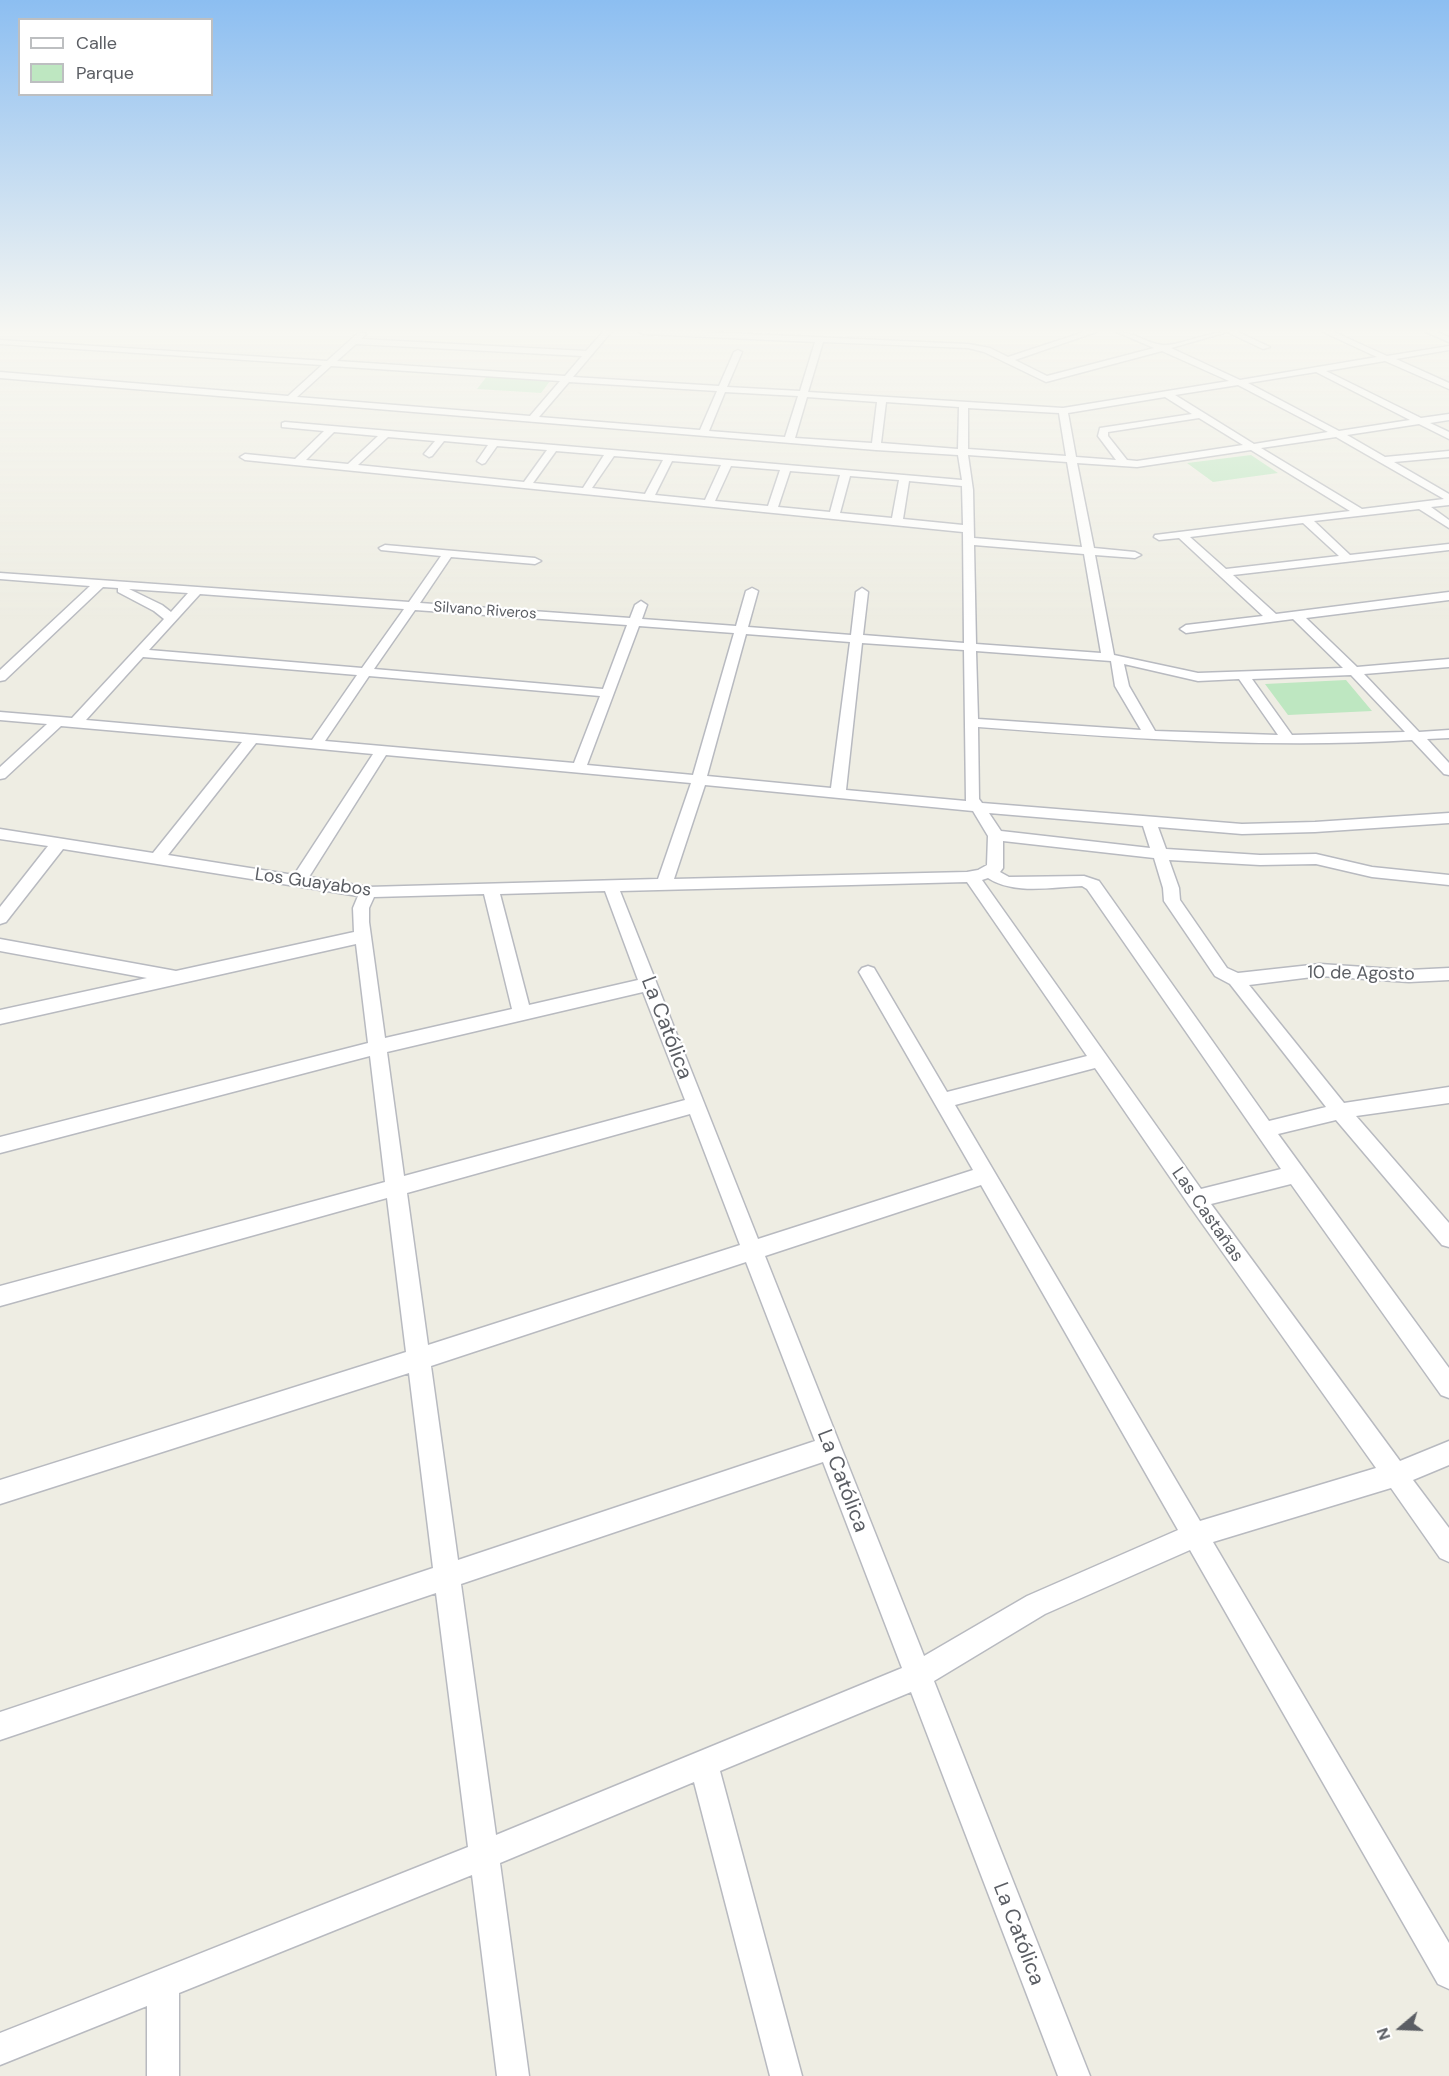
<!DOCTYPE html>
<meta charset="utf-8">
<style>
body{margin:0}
#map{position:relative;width:1449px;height:2076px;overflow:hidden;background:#eeede3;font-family:"DM Sans",sans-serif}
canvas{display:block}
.legend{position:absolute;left:18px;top:18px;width:195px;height:78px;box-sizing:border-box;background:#fff;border:2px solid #bdbfc1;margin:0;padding:8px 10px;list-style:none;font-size:18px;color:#5b5e64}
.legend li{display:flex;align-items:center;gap:12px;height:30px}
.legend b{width:30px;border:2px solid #bdbfc1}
.north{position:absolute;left:1371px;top:1998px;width:60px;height:60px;-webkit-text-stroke:4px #fff;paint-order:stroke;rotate:251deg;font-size:16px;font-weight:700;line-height:24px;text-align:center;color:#5b5e64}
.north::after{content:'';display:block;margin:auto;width:21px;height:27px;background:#5b5e64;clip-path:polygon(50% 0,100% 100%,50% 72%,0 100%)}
</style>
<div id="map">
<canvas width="1449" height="2076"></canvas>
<ul class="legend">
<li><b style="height:8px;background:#fff"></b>Calle</li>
<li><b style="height:16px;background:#bee7c1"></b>Parque</li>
</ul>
<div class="north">N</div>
</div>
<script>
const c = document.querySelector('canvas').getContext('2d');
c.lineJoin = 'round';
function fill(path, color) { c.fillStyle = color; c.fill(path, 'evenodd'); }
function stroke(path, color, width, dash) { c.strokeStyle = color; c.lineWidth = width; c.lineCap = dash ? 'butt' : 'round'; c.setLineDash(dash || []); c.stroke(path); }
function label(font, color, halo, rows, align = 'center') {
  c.font = font + ' "DM Sans",sans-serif'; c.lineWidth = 4.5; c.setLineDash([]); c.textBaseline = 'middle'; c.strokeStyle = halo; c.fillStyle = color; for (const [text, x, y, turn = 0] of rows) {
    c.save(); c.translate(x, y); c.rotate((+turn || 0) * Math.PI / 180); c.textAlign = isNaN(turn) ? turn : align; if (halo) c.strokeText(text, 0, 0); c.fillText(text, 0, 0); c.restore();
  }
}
fill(new Path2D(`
 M487 376 551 380 541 393 477 389Z
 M1251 455 1278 473 1213 482 1187 463Z
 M1346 680 1372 711 1288 715 1265 684Z`), '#bee7c1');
const street = new Path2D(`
 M359 332 366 334 361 339 586 351 603 332H611L573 377 719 386 734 352 738 350 742 352 727 387 800 391 815 342 643 334 639 332H703L968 344 990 348 1008 357 1084 332H1096L1015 360 1047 376 1154 348 1117 332C1134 332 1146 343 1162 345 1176 347 1207 332 1227 332L1171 348 1240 380 1377 357 1323 332H1334L1387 356 1449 346V350L1396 359 1449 383V389L1385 361 1326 371 1421 418 1449 414V420L1430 423 1449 432V439L1419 424 1347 435 1385 457 1449 451V457L1394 462 1449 494V505L1431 507 1449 520V528L1419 509 1314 521 1350 555 1449 544V550L1233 575 1276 614 1449 592V600L1306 618 1357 667 1449 659V667L1364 674 1419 732 1449 730V738L1427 739 1449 763V775L1444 774 1412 740C1267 749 1123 738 978 727L979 799 982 803 1242 824 1315 822 1449 813V823L1315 832 1242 834 1158 827 1166 849 1260 855 1316 854 1372 867 1449 875V885L1372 877 1316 864 1260 865 1169 860 1179 888 1180 900 1227 968 1238 973 1320 964 1409 970 1449 968V980L1409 982 1320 976 1249 985 1344 1103 1449 1087V1103L1356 1116 1449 1223V1247L1442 1245 1336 1120 1278 1134 1449 1368V1398L1441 1395 1291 1184 1211 1204 1400 1461 1449 1441V1465L1413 1480 1449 1528V1562L1440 1558 1391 1488 1213 1542 1449 1943V1989L1438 1984 1190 1550 1045 1614 934 1681 1090 2076H1058L911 1692 720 1771 802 2076H770L694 1782 500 1863 529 2076H497L472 1875 179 1993V2076H147V2006L0 2065V2033L468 1847 436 1593 0 1740V1712L433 1568 409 1373 0 1504V1480L406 1352 387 1198 0 1306V1286L385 1182 370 1056 0 1153V1137L368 1043 356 944 0 1024V1010L147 978 0 951V939L176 971 354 932 353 908 358 896 63 849 6 922 0 924V907L48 846 0 839V829L153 853 242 742 61 726 5 778 0 779V767L47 724 0 720V712L72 718 164 619 154 611 118 592V588L103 587 5 680 0 681V670L90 586 0 579V573L409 602 441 556 381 550 379 548 385 545 535 558 541 561 535 564 451 557 420 603 630 618 635 605 641 601 647 605 642 619 736 626 746 591 752 588 758 591 748 627 851 635 856 592 862 588 868 592 863 635 964 643 963 532 245 460 240 457 245 454 295 459 324 431 282 427V423L285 422 962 480 958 455 876 450 0 378V372L288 396 322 365 0 344V340L327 361ZM823 342 968 348 984 352 1046 382 1162 351 1229 381 1063 408 808 392ZM356 344 582 356 565 376 337 361ZM331 366 560 381 530 416 297 397ZM1316 372 1410 420 1339 431 1248 383ZM569 382 717 391 700 430 539 417ZM1238 385 1328 432 1254 444 1175 395ZM725 392 798 396 785 437 709 431ZM807 397 877 402 872 443 795 438ZM1165 397 1192 414 1100 428 1098 436 1116 460 1076 457 1068 413ZM886 402 959 407 958 449 881 443ZM968 408 1059 413 1066 456 968 449ZM1199 418 1243 445 1137 461 1127 460 1108 436V432ZM334 432 378 436 348 464 306 460ZM388 437 435 441 424 454 429 457 432 456 444 441 488 445 477 461 482 464 485 463 497 446 547 450 524 482 358 465ZM1336 437 1444 499 1362 509 1261 448ZM1251 450 1350 511 1155 535 1154 537 1159 540 1179 538 1263 616 1186 625 1180 629 1186 633 1293 619 1343 668 1198 673 1114 655 1095 555 1135 558 1141 555 1135 552 1094 548 1077 463 1137 467ZM556 451 604 455 583 488 533 483ZM968 455 1067 462 1082 547 974 538 973 490ZM614 456 663 460 645 494 592 488ZM672 461 721 465 705 500 655 495ZM731 466 780 470 768 506 715 501ZM790 471 840 475 830 512 778 507ZM850 476 899 480 892 518 840 513ZM909 481 962 486 963 525 903 519ZM1303 523 1339 556 1226 569 1190 537ZM974 545 1084 554 1101 653 976 644ZM129 589 188 593 171 612 162 605ZM200 594 404 609 362 668 149 650ZM415 610 627 625 603 689 374 669ZM639 626 734 633 693 775 587 765ZM746 634 850 642 831 788 707 776ZM862 643 964 650 966 801 846 790ZM976 651 1111 661 1115 686 1141 730 978 719ZM143 657 357 675 312 740 86 720ZM1124 664 1198 681 1239 679 1278 735 1155 731 1129 686ZM1351 675 1405 732 1292 735 1252 679ZM369 676 600 696 574 763 325 741ZM256 743 373 754 294 875 168 855ZM386 755 691 783 658 879 368 887 309 877ZM705 785 973 811 988 836 987 865 978 870 967 872 674 879ZM989 813 1143 826 1150 848 1001 831ZM1003 841 1154 858 1163 888 1164 901 1215 976 1230 984 1326 1107 1269 1121 1099 881 1084 876 1009 877 1000 872 1003 868ZM988 878C1014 895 1052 887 1082 886L1087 889 1281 1169 1201 1189 982 880ZM967 882 1087 1056 947 1092 874 968 868 966 862 968 859 972 973 1170 758 1239 620 891ZM605 891 638 980 529 1005 500 894ZM484 894 512 1009 385 1038 369 922V908L374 897ZM643 992 685 1100 404 1176 387 1052ZM1095 1068 1189 1205 1376 1468 1200 1521 955 1105ZM690 1114 740 1245 428 1345 407 1193ZM981 1185 1178 1530 1027 1596 924 1656 765 1256ZM746 1262 815 1441 458 1560 431 1366ZM823 1462 902 1668 496 1835 461 1584Z
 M1227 332H1238L1270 347 1263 349Z
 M1426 332H1437L1449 337V342Z`);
stroke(street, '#b8bac0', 3);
fill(street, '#fff');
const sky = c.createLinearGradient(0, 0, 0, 623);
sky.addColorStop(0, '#8cbef1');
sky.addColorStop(0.53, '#f7f7f2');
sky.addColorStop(1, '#f7f7f200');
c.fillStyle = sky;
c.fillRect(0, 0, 1449, 623);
label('15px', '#5b5e64', '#fff', [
 ["Silvano Riveros",485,611,4]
]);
label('18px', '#5b5e64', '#fff', [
 ["Los Guayabos",313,883,8],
 ["10 de Agosto",1361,974,1],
 ["Las Castañas",1207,1215,55]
]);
label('21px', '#5b5e64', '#fff', [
 ["La Católica",666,1028,69],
 ["La Católica",842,1481,69],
 ["La Católica",1018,1934,69]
]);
</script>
